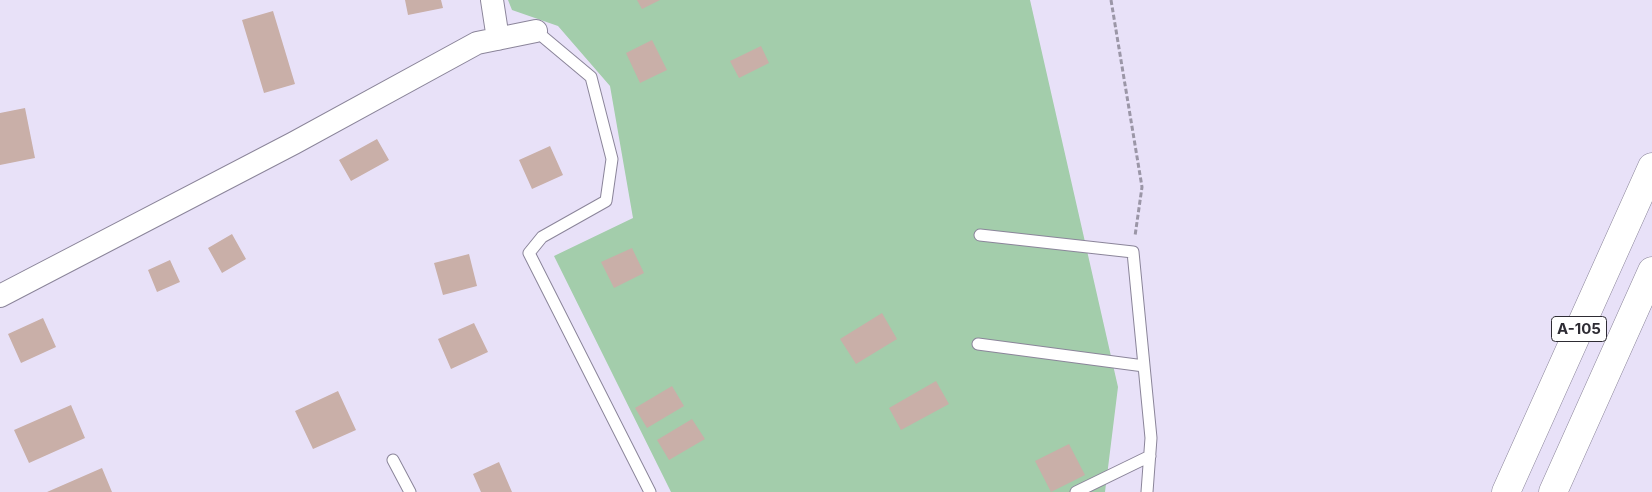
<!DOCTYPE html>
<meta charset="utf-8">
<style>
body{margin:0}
canvas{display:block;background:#e8e1f8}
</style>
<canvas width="1652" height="492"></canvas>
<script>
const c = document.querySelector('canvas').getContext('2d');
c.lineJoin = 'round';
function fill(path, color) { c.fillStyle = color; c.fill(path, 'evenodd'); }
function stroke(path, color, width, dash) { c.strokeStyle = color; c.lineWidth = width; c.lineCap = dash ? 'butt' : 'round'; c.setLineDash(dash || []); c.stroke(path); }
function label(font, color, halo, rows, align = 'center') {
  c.font = font + ' Inter,sans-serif'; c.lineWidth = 4; c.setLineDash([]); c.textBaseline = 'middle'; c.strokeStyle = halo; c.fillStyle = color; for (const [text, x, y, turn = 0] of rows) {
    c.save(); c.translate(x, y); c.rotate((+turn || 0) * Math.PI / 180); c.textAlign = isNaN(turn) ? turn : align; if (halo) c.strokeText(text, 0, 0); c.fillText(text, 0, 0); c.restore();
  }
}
fill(new Path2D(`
 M508 0H1030L1118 387 1105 492H671L554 256 633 218 610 86 558 26 512 10Z`), '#a3cdab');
fill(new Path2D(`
 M405 0H441L443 8 408 15Z
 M637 0H660L642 9Z
 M273 11 295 84 264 93 242 20Z
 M652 40 667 70 640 83 626 53Z
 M761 46 769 63 739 78 730 61Z
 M25 108 35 158 0 165V113Z
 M377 139 389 160 351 181 339 160Z
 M550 146 563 175 532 189 519 160Z
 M232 234 246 259 222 273 208 248Z
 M632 248 644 273 614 288 601 262Z
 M469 254 477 286 443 295 434 263Z
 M170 260 180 282 157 292 148 270Z
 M882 313 897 339 856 364 840 339Z
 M43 318 56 347 21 363 8 334Z
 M474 323 488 352 451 369 438 339Z
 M936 381 949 404 901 430 889 408Z
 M672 386 684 406 647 428 635 408Z
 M338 391 356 430 313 449 295 411Z
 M71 405 85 438 29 463 14 430Z
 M692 419 705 439 669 460 657 440Z
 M1069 444 1085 475 1051 492 1035 461Z
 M499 462 512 492H481L473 474Z
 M102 468 112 492H47Z`), '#c9afa8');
const lane = new Path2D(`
 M536 31 591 77 612 159 606 201 542 237 529 253 650 492
 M980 235 1133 252 1151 438 1147 492
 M978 344 1144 366
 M393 460 410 492
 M1076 492 1150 456`);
const street = new Path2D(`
 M492 0 498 39
 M0 296 294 143 477 43 536 31`);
const highway = new Path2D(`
 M1506 492 1652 167
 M1553 492 1652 271`);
stroke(lane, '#8b859a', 13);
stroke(street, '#8b859a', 24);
stroke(highway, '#8b859a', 29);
stroke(new Path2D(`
 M1111 0 1142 187 1135 236`), '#9b96a7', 3, [5, 2.5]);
stroke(lane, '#fff', 11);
stroke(street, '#fff', 22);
stroke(highway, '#fff', 28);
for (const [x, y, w] of [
 [1579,329,55]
]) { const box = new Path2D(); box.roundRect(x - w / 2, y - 12.5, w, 25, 4); c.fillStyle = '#fff'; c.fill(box); stroke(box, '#2e2c34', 1); }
label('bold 15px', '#2e2c34', null, [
 ["А-105",1579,329]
]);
</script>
